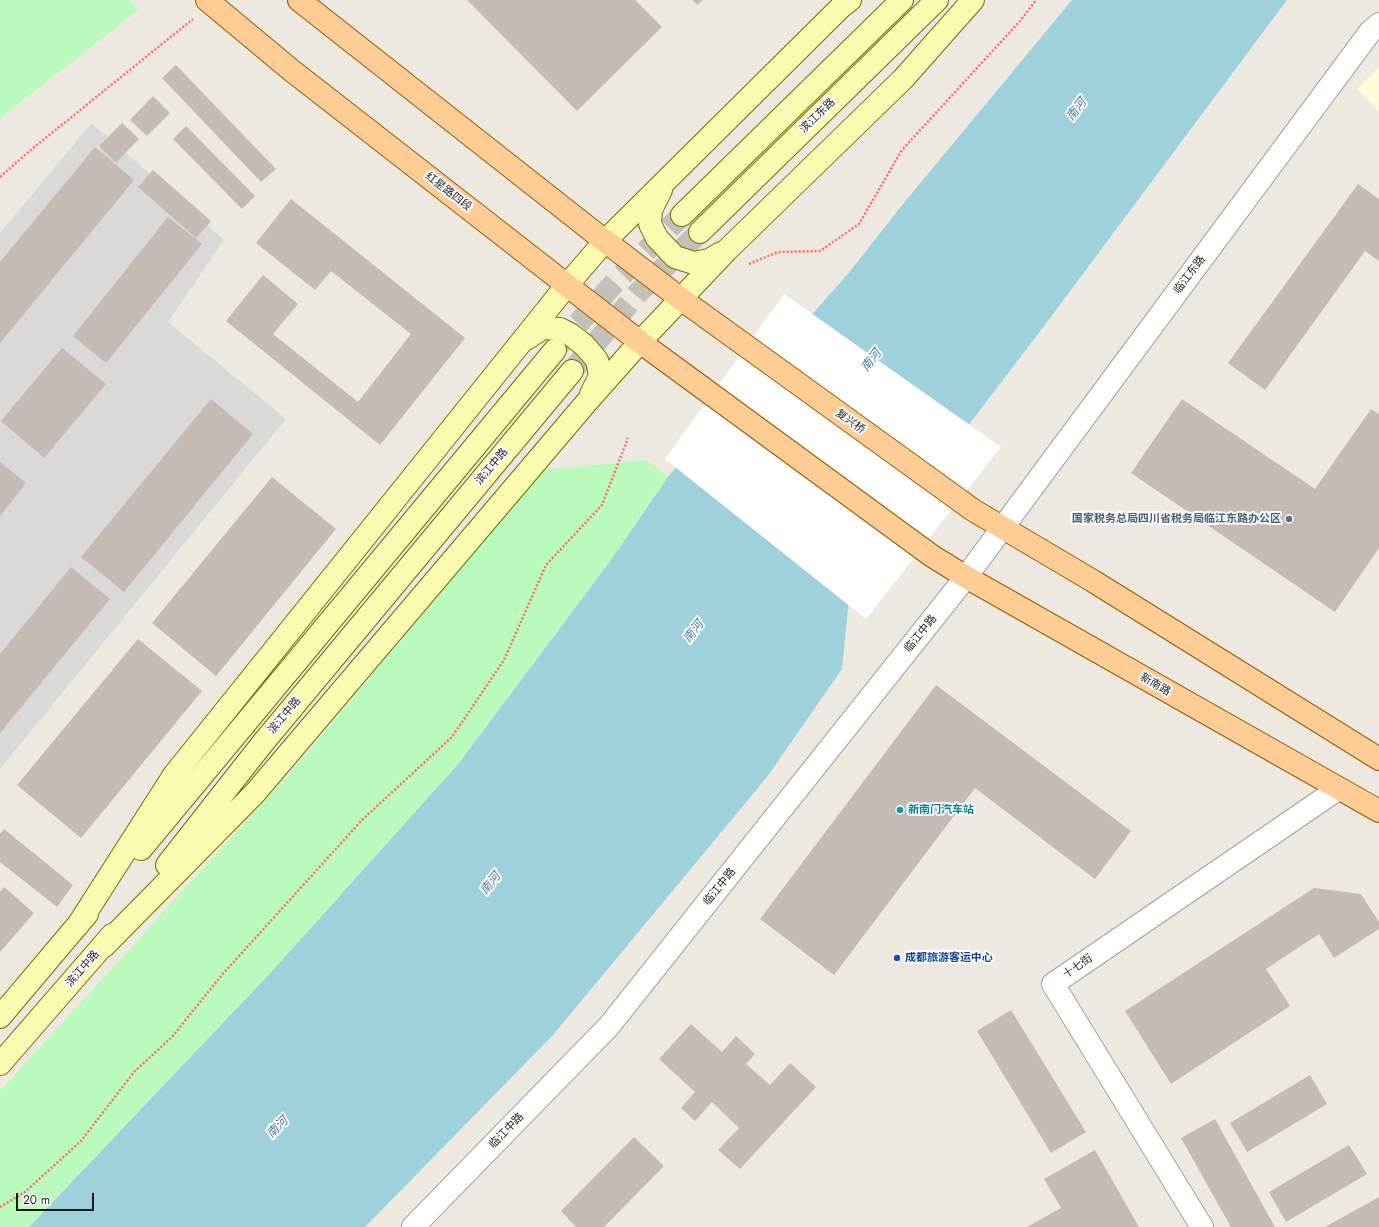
<!DOCTYPE html>
<meta charset="utf-8">
<style>
body{margin:0}
#map{position:relative;width:1379px;height:1227px;overflow:hidden;background:#ede9e0;font-family:Jost,sans-serif}
canvas{display:block}
.scale{position:absolute;left:16px;top:1193px;width:78px;height:18px;box-sizing:border-box;border:2px solid #1b1b1b;border-top:0;padding-left:5px;font-size:12px;line-height:14px;white-space:nowrap;color:#1b1b1b;-webkit-text-stroke:3px #fff;paint-order:stroke}
</style>
<div id="map">
<canvas width="1379" height="1227"></canvas>
<div class="scale">20 m</div>
</div>
<script>
const c = document.querySelector('canvas').getContext('2d');
c.lineJoin = 'round';
function fill(path, color) { c.fillStyle = color; c.fill(path, 'evenodd'); }
function stroke(path, color, width, dash) { c.strokeStyle = color; c.lineWidth = width; c.lineCap = dash ? 'butt' : 'round'; c.setLineDash(dash || []); c.stroke(path); }
function label(font, color, halo, rows, align = 'center') {
  c.font = font + ' Jost,"Noto Sans SC",sans-serif'; c.lineWidth = 4; c.setLineDash([]); c.textBaseline = 'middle'; c.strokeStyle = halo; c.fillStyle = color; for (const [text, x, y, turn = 0] of rows) {
    c.save(); c.translate(x, y); c.rotate((+turn || 0) * Math.PI / 180); c.textAlign = isNaN(turn) ? turn : align; if (halo) c.strokeText(text, 0, 0); c.fillText(text, 0, 0); c.restore();
  }
}
fill(new Path2D(`
 M92 123 224 240 168 322 286 419 0 769V233Z`), '#dad8d8');
fill(new Path2D(`
 M1379 67V112L1357 89Z`), '#fffdd8');
fill(new Path2D(`
 M0 0H128L140 9 0 118Z
 M646 460 668 477 611 560 459 763 276 967 29 1227H0V1091L286 778 543 470Z`), '#bbfabd');
fill(new Path2D(`
 M1072 0H1287L1050 318 851 580 842 669 767 777 553 1035 365 1227H29L276 967 459 763 611 560 668 477 847 275 903 204Z`), '#9fd1dd');
fill(new Path2D(`
 M784 294 1001 447 866 619 665 459Z`), '#fff');
fill(new Path2D(`
 M467 0H635L662 27 577 111Z
 M693 0H703L697 5Z
 M176 65 276 169 261 182 162 78Z
 M153 96 170 113 147 136 130 120Z
 M122 123 139 139 116 163 99 146Z
 M186 126 255 196 242 209 173 139Z
 M95 147 134 180 0 343V262Z
 M153 170 211 221 196 238 138 187Z
 M1358 184 1379 199V261L1365 251 1265 390 1228 363Z
 M291 199 465 338 380 445 226 321 263 275 298 304 273 334 358 402 411 334 331 271 315 290 256 243Z
 M168 217 202 244 106 363 73 336Z
 M62 348 106 384 44 458 1 421Z
 M211 399 253 434 124 592 81 557Z
 M1182 399 1315 489 1371 409 1379 414V548L1335 612 1131 473Z
 M0 462 26 483 0 516Z
 M272 477 336 529 216 676 152 623Z
 M71 567 110 599 0 733V654Z
 M138 639 202 691 81 838 17 785Z
 M936 685 1131 831 1095 879 975 788 834 975 760 919Z
 M4 829 73 885 57 907 0 862V834Z
 M4 887 34 913 0 952V892Z
 M1314 888 1361 894 1379 922V929L1334 958 1319 934 1266 969 1290 1006 1171 1084 1125 1011Z
 M1011 1010 1086 1132 1051 1153 977 1031Z
 M691 1024 722 1052 736 1036 755 1054 746 1064 770 1085 790 1063 816 1087 740 1169 718 1150 739 1128 712 1102 695 1121 681 1108 695 1092 659 1059Z
 M1310 1075 1327 1104 1247 1152 1230 1123Z
 M1215 1119 1275 1227H1231L1181 1138Z
 M634 1137 664 1166 604 1227H576L561 1211Z
 M1349 1145 1367 1174 1286 1222 1269 1192Z
 M1095 1150 1139 1227H1027L1061 1208 1044 1179Z
 M1379 1197V1227H1325Z`), '#c5bab4');
stroke(new Path2D(`
 M556 348 618 279 682 215
 M572 371 637 294 700 232`), '#c3c0b9', 22, [22, 11]);
const minor = new Path2D(`
 M413 1227 609 1026 966 577 1370 32 1379 24
 M1202 1227 1053 984 1338 789`);
const secondary = new Path2D(`
 M661 190 651 210 650 224 657 238 675 257 694 263 709 260 721 253
 M682 215 902 0
 M700 232 937 0
 M526 339 543 328 560 329 570 334 584 345 597 360 600 376 591 394
 M141 849 555 350
 M167 865 262 744 572 371
 M78 925 174 775 567 285 605 241 840 8 850 0
 M104 946 255 793 586 403 640 342 727 250 903 79 973 0
 M0 1017 87 914
 M0 1064 112 935`);
const primary = new Path2D(`
 M207 0 291 70 640 342 932 556 966 577 1379 811
 M299 0 605 241 681 299 973 510 1093 581 1379 759`);
stroke(minor, '#a2a2a2', 24);
stroke(secondary, '#6b7302', 24);
stroke(primary, '#935c00', 24);
stroke(new Path2D(`
 M0 177 32 149 193 19
 M749 264 778 252 820 251 859 224 902 150 1021 20 1036 0
 M0 1207 25 1192 81 1141 134 1072 172 1037 221 976 362 820 452 737 504 660 546 565 602 505 628 438`), '#fd6c62', 2.5, [2, 2]);
stroke(minor, '#fff', 22);
stroke(secondary, '#fafbb1', 22);
stroke(primary, '#fecc95', 22);
for (const [x, y, r, color] of [
 [1289,519,4,"#5c6f8a"],
 [900,810,4,"#0f9aa8"],
 [897,958,4,"#1a4fb4"]
]) { const dot = new Path2D(); dot.arc(x, y, r, 0, 2 * Math.PI); c.fillStyle = color; c.fill(dot); stroke(dot, '#fff', 1.5); }
label('11px', '#1b1b1b', '#fff', [
 ["滨江东路",818,116,-44],
 ["红星路四段",448,192,38],
 ["临江东路",1190,275,-53],
 ["复兴桥",850,422,36],
 ["滨江中路",492,467,-50],
 ["临江中路",921,634,-51],
 ["新南路",1155,685,30],
 ["滨江中路",285,716,-50],
 ["临江中路",720,887,-51],
 ["十七街",1078,967,-34],
 ["滨江中路",83,969,-49],
 ["临江中路",507,1131,-46]
]);
label('bold 11px', '#4e5e75', '#fff', [
 ["国家税务总局四川省税务局临江东路办公区",1281,519]
], 'right');
label('bold 11px', '#0d838f', '#fff', [
 ["新南门汽车站",908,810]
], 'left');
label('bold 11px', '#164399', '#fff', [
 ["成都旅游客运中心",905,958]
], 'left');
label('italic 12px', '#4378a4', '#fff', [
 ["南河",1077,110,-52],
 ["南河",872,361,-53],
 ["南河",694,632,-51],
 ["南河",491,884,-51],
 ["南河",278,1128,-45]
]);
</script>
